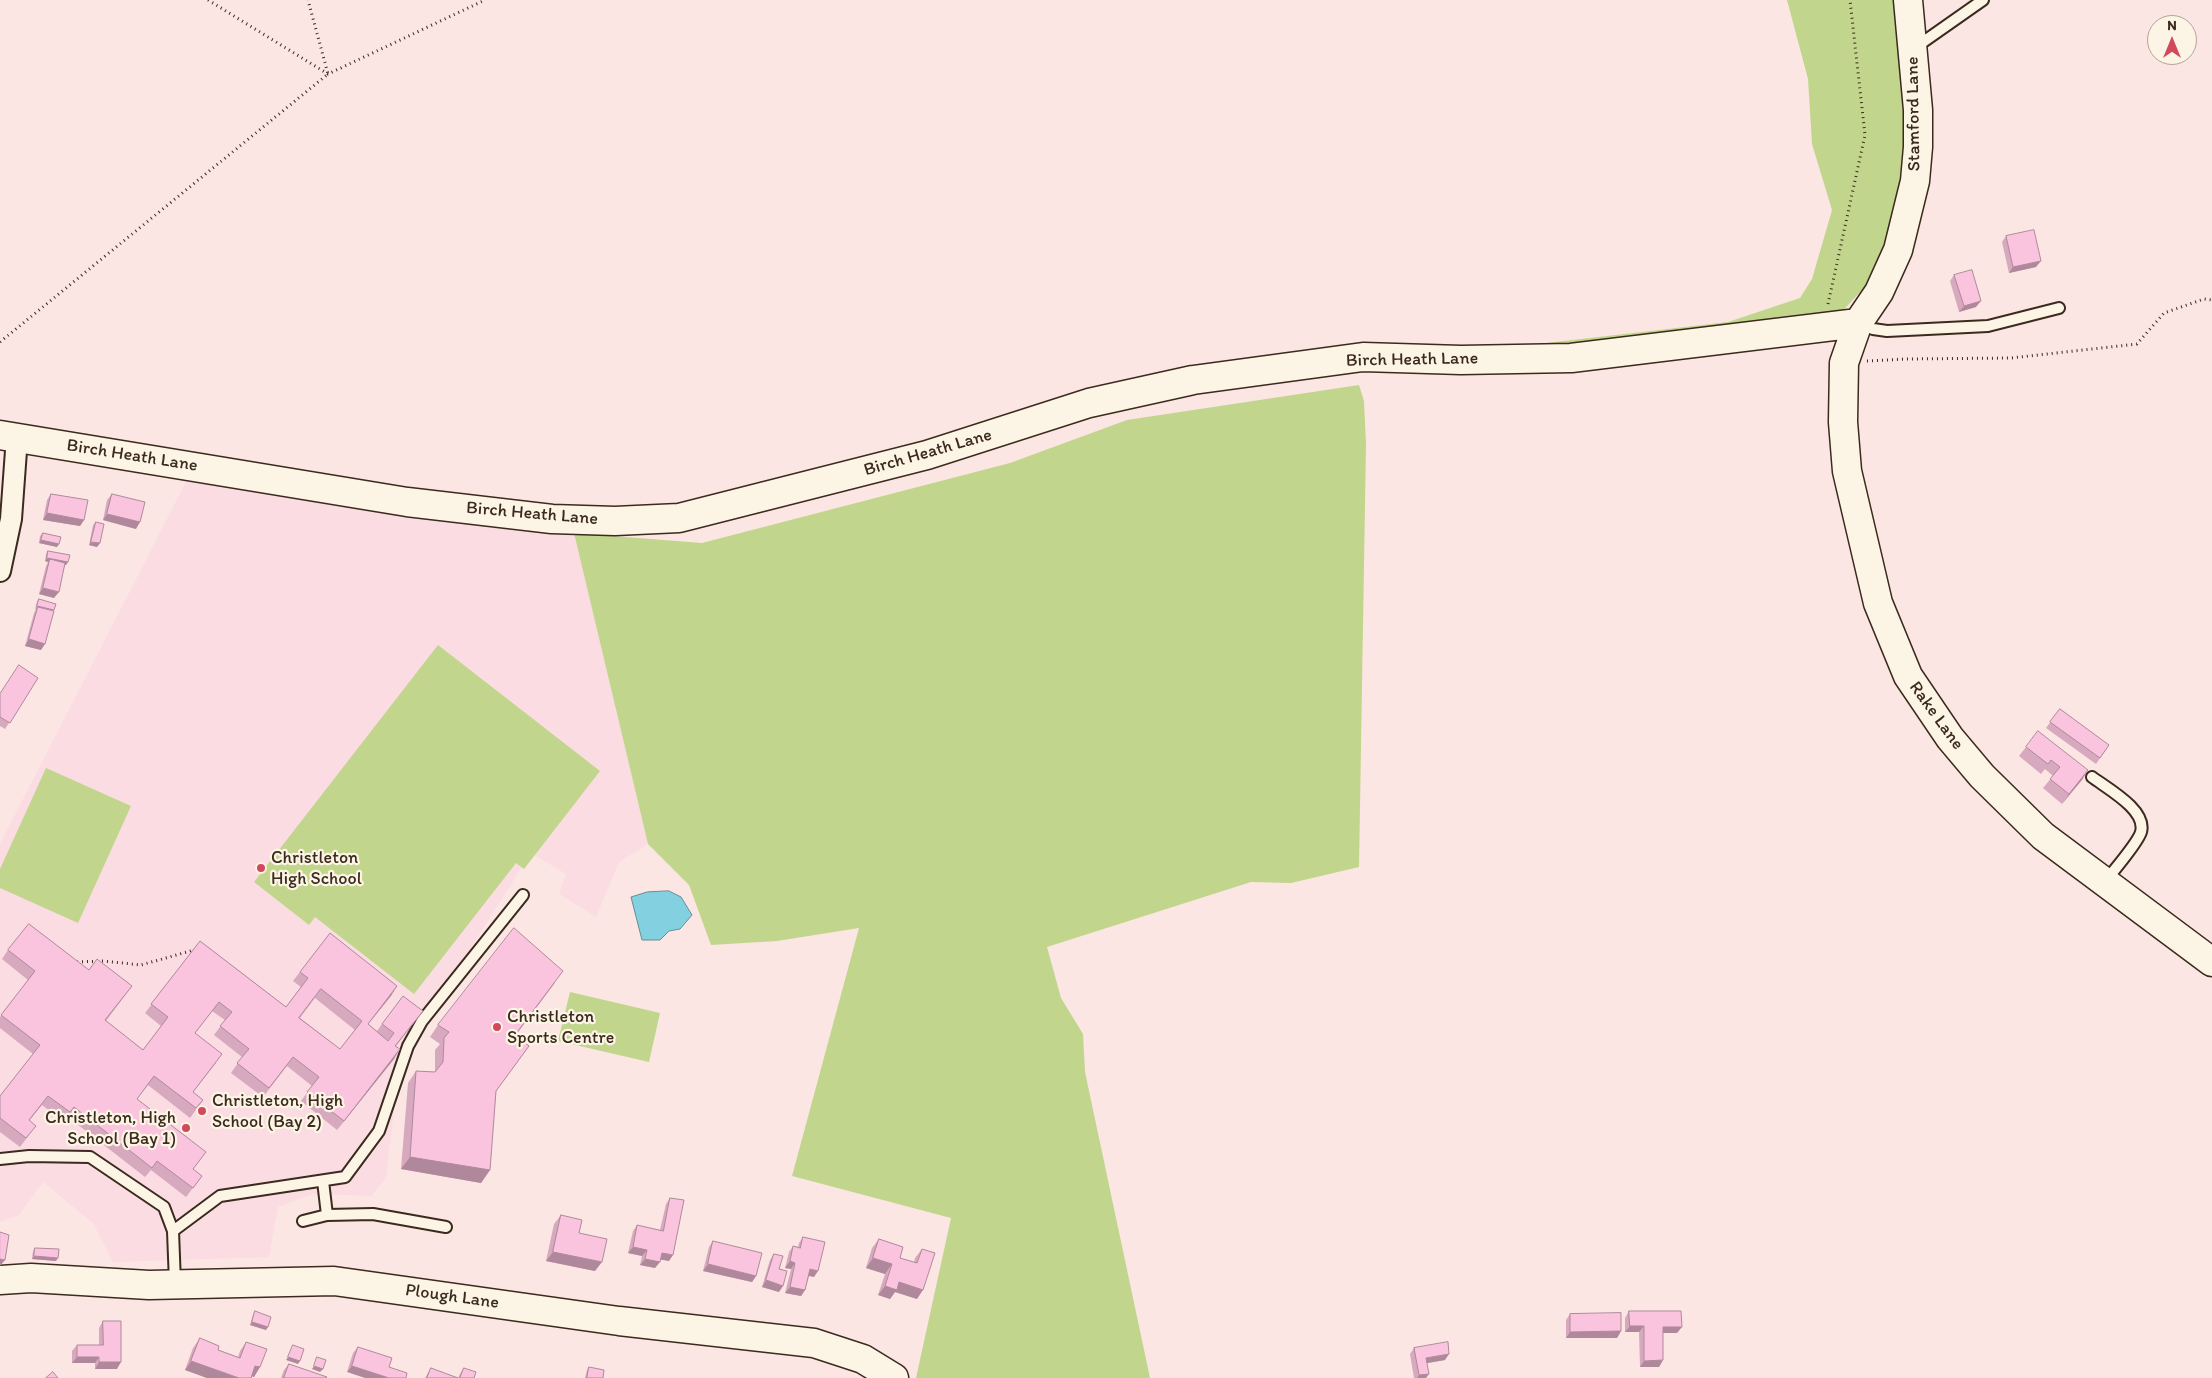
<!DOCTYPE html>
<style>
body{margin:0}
#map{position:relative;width:2212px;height:1378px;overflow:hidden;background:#fbe6e3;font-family:Itim,sans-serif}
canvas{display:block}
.north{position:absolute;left:2147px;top:15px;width:50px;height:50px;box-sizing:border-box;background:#fcf5e5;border:1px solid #afa495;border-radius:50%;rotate:0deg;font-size:14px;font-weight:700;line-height:20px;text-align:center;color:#3b2a1e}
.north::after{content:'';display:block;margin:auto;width:18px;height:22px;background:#d1495b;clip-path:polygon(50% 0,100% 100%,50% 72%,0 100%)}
</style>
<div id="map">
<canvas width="2212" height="1378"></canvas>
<div class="north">N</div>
</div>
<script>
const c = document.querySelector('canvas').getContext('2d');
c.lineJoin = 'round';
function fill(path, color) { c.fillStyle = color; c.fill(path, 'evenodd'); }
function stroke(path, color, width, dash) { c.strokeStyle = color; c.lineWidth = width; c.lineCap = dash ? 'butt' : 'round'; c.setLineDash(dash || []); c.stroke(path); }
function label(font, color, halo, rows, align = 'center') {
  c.font = font + ' Itim,sans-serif'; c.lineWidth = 4.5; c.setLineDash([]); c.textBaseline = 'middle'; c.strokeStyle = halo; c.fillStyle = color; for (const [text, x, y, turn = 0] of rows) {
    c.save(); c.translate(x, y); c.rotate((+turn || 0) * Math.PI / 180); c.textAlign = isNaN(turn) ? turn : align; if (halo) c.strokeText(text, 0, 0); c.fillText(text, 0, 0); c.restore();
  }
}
fill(new Path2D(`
 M188 478 574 533 648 844 619 862 596 917 559 894 566 874 531 853 400 1059 386 1178 371 1196 312 1194 278 1207 269 1257 113 1262 93 1223 43 1182 19 1215 0 1222V844Z`), '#fbdce2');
fill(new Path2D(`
 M1787 0H1899L1910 104 1899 213 1876 275 1836 318 1654 342 1460 353 1728 322 1800 298 1812 279 1832 210 1812 144 1808 79Z
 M1359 385 1364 401 1366 444 1359 867 1291 883 1251 882 1047 947 1061 998 1083 1034 1085 1072 1150 1378H916L951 1218 792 1176 859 928 777 941 711 945 689 885 648 844 574 533 702 543 1010 463 1127 420Z
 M438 645 600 771 524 869 516 863 414 994 315 917 309 925 254 882Z
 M46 768 131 806 78 923 0 888V869Z
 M570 992 660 1013 649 1062 558 1041Z`), '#c1d68c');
const water = new Path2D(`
 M669 891 681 897 692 915 680 929 669 931 660 940H642L631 897 647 892Z`);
fill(water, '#82d0e0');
stroke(water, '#668e92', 1);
const lane = new Path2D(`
 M1916 47 1983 0
 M1859 324 1873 329 1887 331 1988 326 2059 308
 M2092 777C2108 789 2147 810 2141 832 2138 843 2113 871 2105 882
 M0 1159 29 1156 90 1157 164 1207 173 1231 175 1283
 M323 1181 327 1215 373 1214 446 1227
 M303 1221 327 1215
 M173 1231 220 1196 345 1177 379 1131 408 1046 422 1021 523 895`);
const street = new Path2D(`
 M0 571 11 519 17 437`);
const secondary = new Path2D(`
 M1908 0 1918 110V147L1915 181 1898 250 1879 292 1858 323 1844 363 1843 422 1847 471 1878 603 1908 676 1950 738 1982 776 2043 836 2212 962
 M0 435 407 502 552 519 615 521 679 518 927 455 1089 403 1193 380 1363 357 1461 360 1571 358 1858 323
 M0 1280 31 1278 149 1285 334 1281 619 1321 814 1343 863 1359 894 1378`);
stroke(lane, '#3b2a1e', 14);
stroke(street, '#3b2a1e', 24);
stroke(secondary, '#3b2a1e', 31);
stroke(new Path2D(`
 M208 0 328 74 485 0
 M1828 304 1865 135 1850 0
 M0 342 328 74 308 0
 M1867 361 1905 359 2011 358 2137 344 2164 313 2204 299 2212 300
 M77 962 103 961 141 965 194 950`), '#3b2a1e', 3, [1, 4]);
stroke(lane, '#fcf5e5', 10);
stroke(street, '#fcf5e5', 20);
stroke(secondary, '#fcf5e5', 28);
fill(new Path2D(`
 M2006 236 2036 267 2009 273 2002 242Z
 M1954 275 1976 307 1959 312 1950 281Z
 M51 494 84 520 80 526 43 520 47 500Z
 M112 494 136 529 103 520 107 500Z
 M96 522 100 543 97 547 89 545 93 525Z
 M43 533 59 544 57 547 39 543 40 536Z
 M48 551 68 562 66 565H65L54 598 39 594 46 566 48 562 45 561 46 554Z
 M39 599 54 611 41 650 25 646 34 613 36 609H35L37 602Z
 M38 678 5 729 0 726V694Z
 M2060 709 2109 745 2096 764 2046 728Z
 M2026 747 2088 770 2062 804 2043 788 2053 776 2045 769 2041 774 2019 756Z
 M200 941 286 1007 301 987 293 981 300 972 397 986 368 1024 377 1031 382 1024 423 1011 396 1046 394 1059 337 1130 301 1101 312 1086 287 1066 263 1097 231 1073 242 1057 214 1035 225 1020 212 1011 195 1033 216 1063 193 1092 203 1100 190 1118 148 1085 137 1099 194 1170 202 1176 186 1197 151 1170 145 1177 68 1117 64 1122 42 1105 29 1121V1135L20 1147 0 1132V1096L33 1054 0 1028V1017L28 980 2 959 8 950 89 970 132 986 106 1021 143 1050 161 1026 145 1013ZM315 998 355 1030 340 1049 300 1018Z
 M555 983 516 1035 529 1046 496 1091 490 1170 481 1183 401 1169 408 1083 416 1071 435 1072V1050L440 1044 430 1037 438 1025Z
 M670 1198 669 1261 660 1259 655 1268 640 1265 642 1256 628 1253 633 1231 637 1225 660 1230 666 1204Z
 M561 1215 579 1233 595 1271 546 1261 554 1224Z
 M803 1237 814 1277 809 1276 805 1290 801 1296 785 1293 791 1269 785 1268 789 1252 793 1246 798 1247 799 1243Z
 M879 1239 900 1258 914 1262 915 1258 922 1249 917 1299 895 1292 890 1299 878 1295 885 1274 866 1268 872 1248Z
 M713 1241 756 1276 752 1282 703 1271 709 1247Z
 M35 1248 56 1261 32 1259 33 1251Z
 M774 1254 779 1292 762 1287 770 1260Z
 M255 1311 266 1330 250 1325 253 1315Z
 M1629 1311 1677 1333H1663V1360L1659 1367H1640L1639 1332H1625V1318Z
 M1570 1314 1621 1331 1617 1338H1566V1320Z
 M103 1321 117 1369H95V1363H72V1351L77 1345H99V1328Z
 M200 1338 218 1350 238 1357 240 1351 246 1342 260 1367 254 1377 251 1376V1378H207L185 1370 193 1348Z
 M358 1347 389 1367 347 1372 353 1353Z
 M1414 1348 1445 1360 1427 1363 1426 1378H1414L1410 1354Z
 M289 1364 326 1378H281L284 1370Z
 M589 1367 603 1378H585L587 1370Z
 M431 1368 458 1378H425Z
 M464 1368 474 1378H458L460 1374Z`), '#d7a9bf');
fill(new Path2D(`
 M2041 261 2036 267 2009 273 2013 267Z
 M1981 301 1976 307 1959 312 1964 306Z
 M47 513 84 520 80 526 43 520Z
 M107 514 140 522 136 529 103 520Z
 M41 540 59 544 57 547 39 543Z
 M91 542 100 543 97 547 89 545Z
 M47 558 68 562 66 565 49 562 50 559 48 562 45 561Z
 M43 588 59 592 54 598 39 594Z
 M29 639 45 644 41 650 25 646Z
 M2088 770 2082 780 2062 804 2069 794Z
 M397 986 391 996 361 1033 368 1024Z
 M400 1049 394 1059 337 1130Z
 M410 1157 490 1170 481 1183 401 1169Z
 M633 1247 647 1250 642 1256 628 1253Z
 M553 1252 602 1262 595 1271 546 1261Z
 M662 1253 673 1255 669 1261 657 1259Z
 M34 1256 58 1258 56 1261 32 1259Z
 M873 1258 892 1264 885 1274 866 1268Z
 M0 1259 5 1260 0 1266Z
 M645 1259 660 1262 655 1268 640 1265Z
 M790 1261 795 1263 791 1269 785 1268Z
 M708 1264 756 1276 752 1282 703 1271Z
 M810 1269 818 1271 814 1277 806 1275Z
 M766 1280 783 1286 779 1292 762 1287Z
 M899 1282 923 1290 917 1299 895 1292 890 1299 878 1295 885 1286Z
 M790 1287 805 1290 801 1296 785 1293Z
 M252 1322 268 1327 266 1330 250 1325Z
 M1630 1326H1644L1639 1332H1625Z
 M1663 1327H1682L1677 1333H1658Z
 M1621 1331 1617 1338H1566L1570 1332Z
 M1449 1354 1445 1360 1422 1364 1426 1358Z
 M77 1357H99L95 1363H72Z
 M288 1357 300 1361 298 1364 286 1360Z
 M1663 1360 1659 1367H1640L1644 1361Z
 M191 1361 239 1378H207L185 1370Z
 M99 1362H121L117 1369H95Z
 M255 1366 260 1367 254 1377 249 1375Z
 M314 1366 323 1369 320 1372 312 1369Z
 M352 1366 389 1378H365L347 1372Z
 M1429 1374 1426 1378H1417L1419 1375Z`), '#af899b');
const building = new Path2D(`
 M2034 230 2041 261 2013 267 2006 236Z
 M1972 270 1981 301 1964 306 1954 275Z
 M51 494 88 500 84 520 47 513Z
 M112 494 145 502 140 522 107 514Z
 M96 522 104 524 100 543 91 542Z
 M43 533 61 537 59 544 41 540Z
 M48 551 70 555 68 562 47 558Z
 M50 559 65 563 59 592 43 588Z
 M39 599 56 604 54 610 37 606Z
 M38 607 54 611 45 644 29 639Z
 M19 665 38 678 10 723 0 717V694Z
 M2060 709 2109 745 2100 758 2050 722Z
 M2038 731 2088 770 2069 794 2050 779 2060 767 2051 760 2048 764 2026 747Z
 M29 924 89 970 97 959 132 986 105 1020 143 1050 168 1017 151 1004 200 941 286 1007 308 978 300 972 330 933 397 986 368 1024 388 1041 394 1033 382 1024 403 996 423 1011 395 1046 400 1049 344 1121 307 1092 319 1077 293 1057 269 1088 237 1063 249 1049 220 1026 232 1012 219 1002 195 1033 222 1054 193 1092 203 1100 196 1108 154 1076 137 1099 206 1152 193 1169 202 1176 193 1188 157 1161 152 1168 74 1107 70 1112 48 1096 29 1120 36 1126 26 1138 0 1118V1096L40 1045 1 1015 35 971 8 950ZM321 989 362 1021 340 1049 299 1018Z
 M514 928 563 971 515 1035 529 1046 496 1091 490 1170 410 1157 416 1071 435 1072 443 1062 444 1038 449 1032 438 1025Z
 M670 1198 684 1200 673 1255 662 1253 660 1262 645 1259 647 1250 633 1247 637 1225 663 1231Z
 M561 1215 582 1220 579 1233 607 1239 602 1262 553 1252Z
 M0 1232 9 1235 5 1260 0 1259Z
 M803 1237 825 1242 818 1271 810 1269 805 1290 790 1287 795 1263 790 1261 793 1246 800 1248Z
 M879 1239 903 1247 900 1258 917 1263 922 1249 935 1253 923 1290 899 1282 897 1290 885 1286 892 1264 873 1258Z
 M713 1241 762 1253 756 1276 708 1264Z
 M35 1248 59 1249 58 1258 34 1256Z
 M774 1254 783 1256 779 1269 787 1271 783 1286 766 1280Z
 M255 1311 271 1317 268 1327 252 1322Z
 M1629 1311H1681L1682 1327H1663V1360L1644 1361V1326H1630Z
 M1621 1313V1331L1570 1332V1314Z
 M103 1321H121V1362H99V1357H77V1345H103Z
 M200 1338 219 1346 218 1350 240 1358 246 1342 267 1349 260 1367 255 1366 251 1378H239L191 1361Z
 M1448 1342 1449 1354 1426 1358 1429 1374 1419 1375 1414 1348Z
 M293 1345 304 1349 300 1361 288 1357Z
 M358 1347 392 1358 389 1367 407 1373 406 1378H389L352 1366Z
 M317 1357 326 1360 323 1369 314 1366Z
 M289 1364 327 1377 326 1378H284Z
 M589 1367 604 1370 603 1378H587Z
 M431 1368 458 1378H427Z
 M464 1368 476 1372 474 1378H460Z
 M53 1372 58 1378H46Z`);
fill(building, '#fac4de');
stroke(building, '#af899b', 1);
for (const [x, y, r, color] of [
 [261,868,5,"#d1495b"],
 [497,1027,5,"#d1495b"],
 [202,1111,5,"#d1495b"],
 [186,1128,5,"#d1495b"]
]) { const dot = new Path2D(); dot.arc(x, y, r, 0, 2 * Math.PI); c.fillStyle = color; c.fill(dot); stroke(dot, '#fcf5e5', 2); }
label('18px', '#3b2a1e', '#fcf5e5', [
 ["Stamford Lane",1914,114,-91],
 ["Birch Heath Lane",1412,360,-1],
 ["Birch Heath Lane",928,453,-16],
 ["Birch Heath Lane",132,456,9],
 ["Birch Heath Lane",532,514,5],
 ["Rake Lane",1936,716,54],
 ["Plough Lane",452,1297,8]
]);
label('18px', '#3b2a1e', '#fcf5e5', [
 ["Christleton",271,858],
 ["High School",271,879],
 ["Christleton",507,1017],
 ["Sports Centre",507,1038],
 ["Christleton, High",212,1101],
 ["School (Bay 2)",212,1122],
 ["Christleton, High",176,1118,"right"],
 ["School (Bay 1)",176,1139,"right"]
], 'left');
</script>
